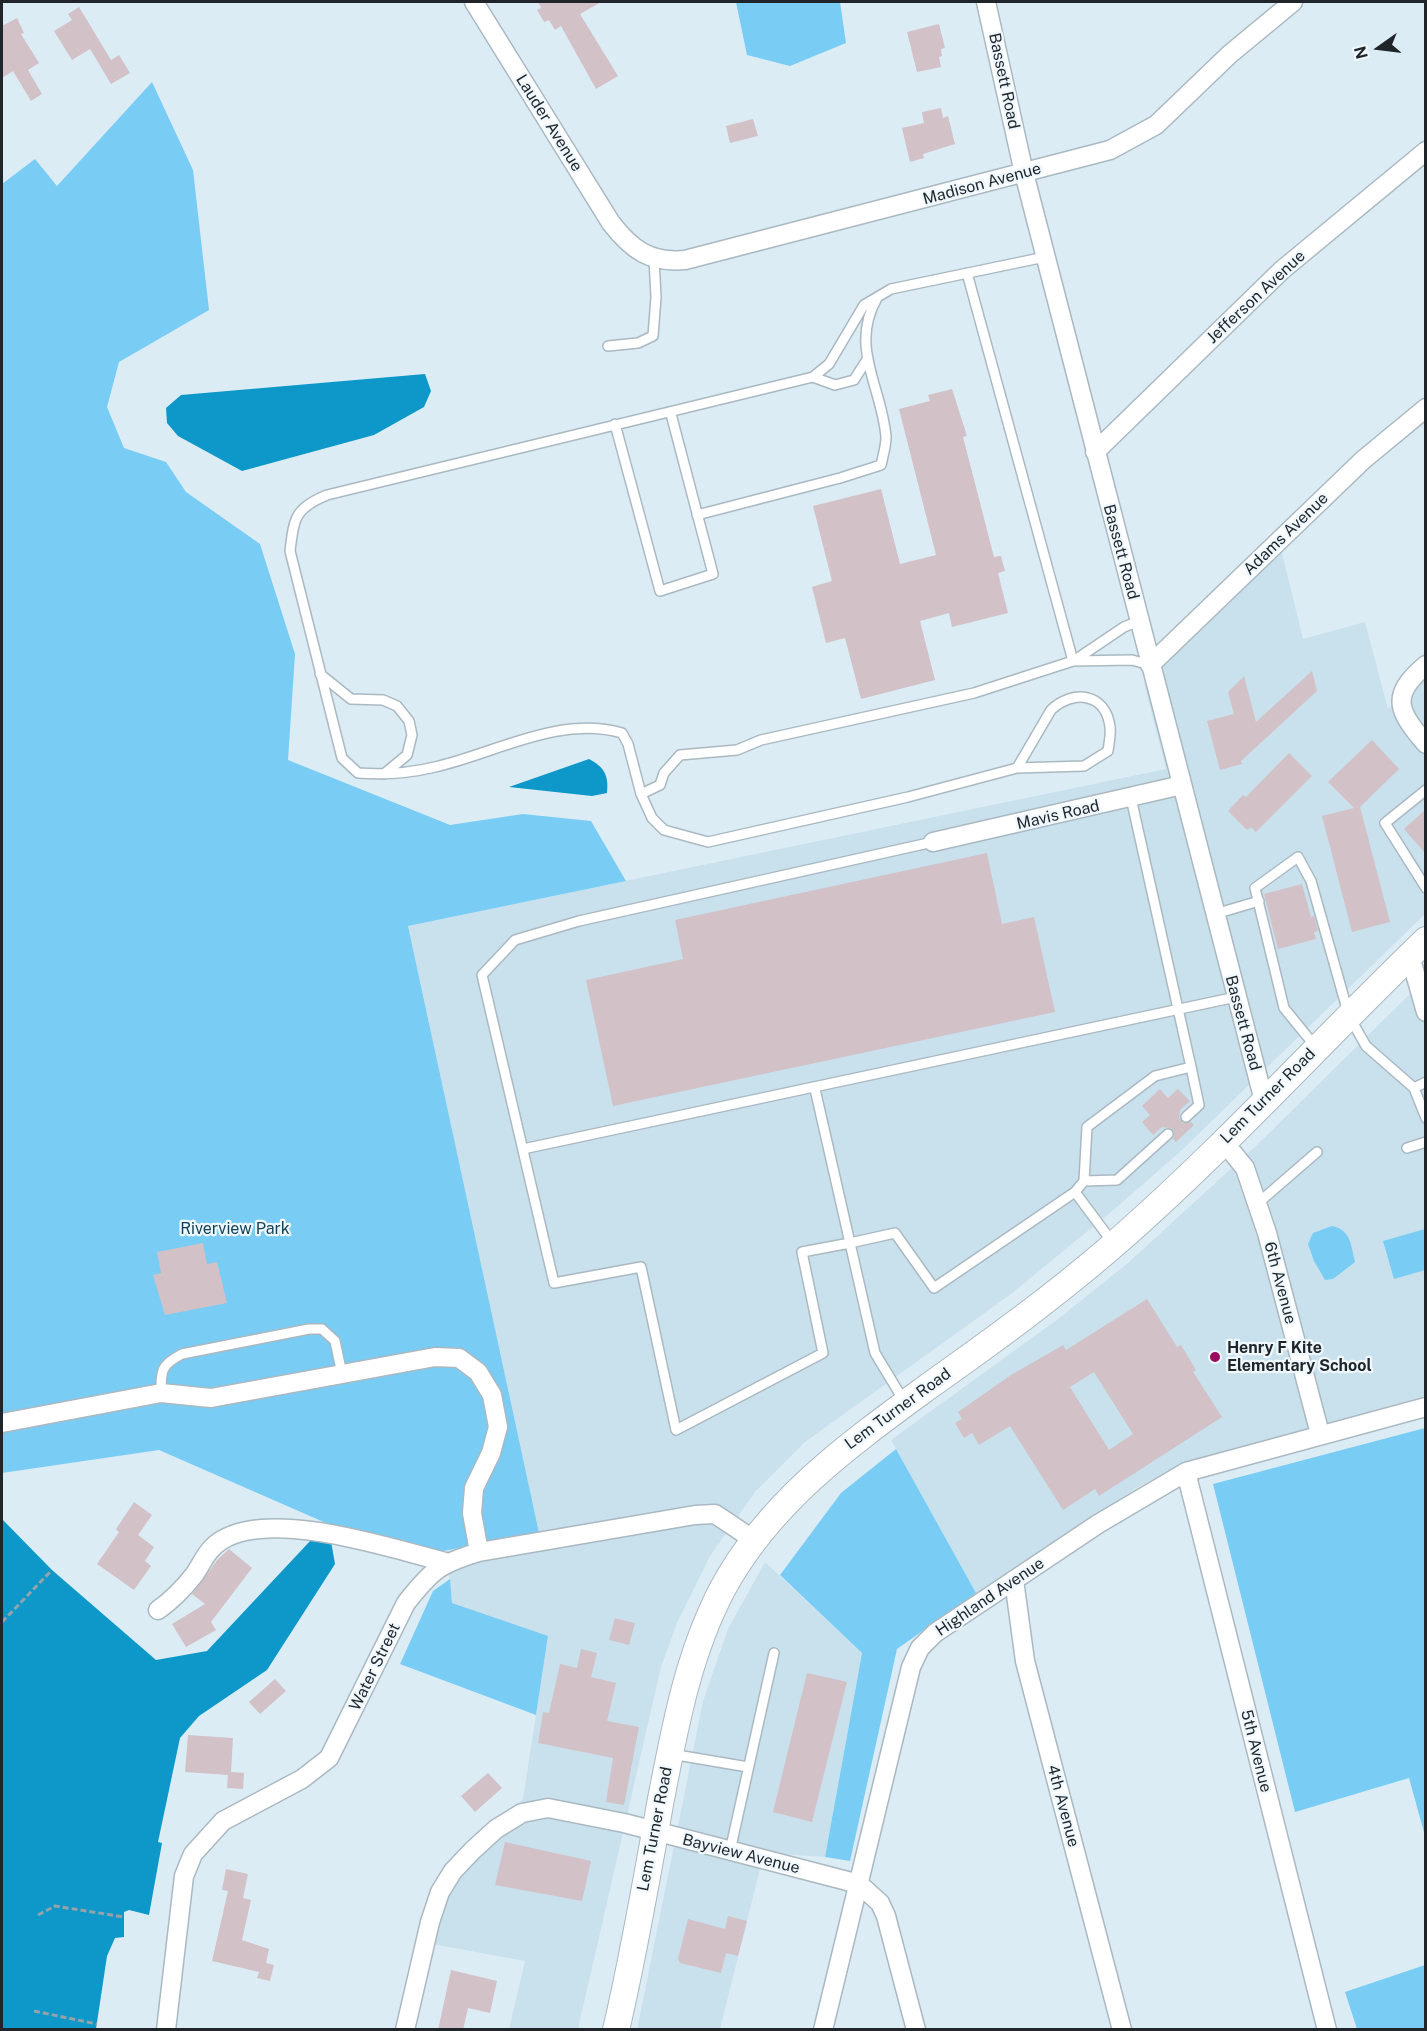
<!DOCTYPE html>
<style>
body{margin:0}
#map{position:relative;width:1427px;height:2031px;overflow:hidden;background:#dcecf5;font-family:"Public Sans",sans-serif}
canvas{display:block}
.frame{position:absolute;inset:0;border:3px solid #1f2528;pointer-events:none}
.north{position:absolute;left:1349px;top:18px;width:60px;height:60px;-webkit-text-stroke:4px #eff8fe;paint-order:stroke;rotate:256deg;font-size:16px;font-weight:700;line-height:24px;text-align:center;color:#1f2528}
.north::after{content:'';display:block;margin:auto;width:21px;height:27px;background:#1f2528;clip-path:polygon(50% 0,100% 100%,50% 72%,0 100%)}
</style>
<div id="map">
<canvas width="1427" height="2031"></canvas>
<div class="frame"></div>
<div class="north">N</div>
</div>
<script>
const c = document.querySelector('canvas').getContext('2d');
c.lineJoin = 'round';
function fill(path, color) { c.fillStyle = color; c.fill(path, 'evenodd'); }
function stroke(path, color, width, dash) { c.strokeStyle = color; c.lineWidth = width; c.lineCap = dash ? 'butt' : 'round'; c.setLineDash(dash || []); c.stroke(path); }
function label(font, color, halo, rows, align = 'center') {
  c.font = font + ' "Public Sans",sans-serif'; c.lineWidth = 4.5; c.setLineDash([]); c.textBaseline = 'middle'; c.strokeStyle = halo; c.fillStyle = color; for (const [text, x, y, turn = 0] of rows) {
    c.save(); c.translate(x, y); c.rotate((+turn || 0) * Math.PI / 180); c.textAlign = isNaN(turn) ? turn : align; if (halo) c.strokeText(text, 0, 0); c.fillText(text, 0, 0); c.restore();
  }
}
fill(new Path2D(`
 M1281 549 1303 639 1365 622 1388 709 1425 676V914L1182 1150 1117 1207 1011 1294 805 1442 755 1492 710 1556 677 1623 661 1667 578 2029H509L525 1961 432 1944 453 1882 523 1799 548 1637 452 1603 447 1551 538 1533 408 926 1166 769 1144 683Z
 M1425 979V1396L1182 1463 1138 1487 976 1593 891 1440 1058 1319 1128 1263 1260 1142Z
 M765 1562 862 1653 825 1857 764 1853 720 2029 637 2030 703 1701 728 1629Z`), '#c9e1ed');
fill(new Path2D(`
 M736 2H840L846 43 790 66 747 55Z
 M152 82 193 170 209 310 119 362 107 407 124 448 166 462 186 492 260 544 295 654 288 760 450 825 523 814 591 821 626 881 408 926 539 1533 406 1558 159 1450 2 1473V184L35 159 57 186Z
 M1332 1226C1351 1230 1351 1245 1355 1262L1333 1279 1325 1280 1314 1261 1308 1244 1313 1233Z
 M1425 1229V1270L1394 1279 1383 1241Z
 M1425 1428H1426L1425 1836 1409 1778 1295 1812 1213 1484Z
 M896 1449 976 1593 897 1649 850 1861 825 1857 862 1653 780 1575 841 1493Z
 M450 1579 452 1603 548 1636 536 1715 400 1664 433 1591Z
 M1425 1965V2029H1357L1345 1992Z`), '#79ccf4');
fill(new Path2D(`
 M425 374 431 391 424 407 374 435 242 471 178 436 167 423 166 408 181 395Z
 M589 759C604 767 609 775 607 793L592 796 509 787Z
 M2 1519 52 1570 156 1660 207 1651 311 1540 331 1541 335 1564 267 1670 199 1716 180 1738 158 1842 162 1843 149 1915 129 1910 124 1912V1937L115 1938 107 1956 96 2029H2Z`), '#0e98c9');
fill(new Path2D(`
 M538 2H601L580 14 618 76 596 89 561 26 555 30 549 20 544 22 537 10 541 8Z
 M79 7 111 60 119 55 130 73 111 84 90 49 72 60 54 31 72 20 68 14Z
 M17 18 24 33 21 34 39 63 28 70 42 94 31 101 13 71 2 78V26Z
 M939 24 945 48 941 49 942 56 939 57 941 67 917 72 907 32Z
 M941 108 943 118 948 116 955 144 923 154 924 158 910 162 902 128 924 123 922 112Z
 M753 119 758 136 730 143 726 126Z
 M952 389 967 436 963 437 994 557 1001 556 1005 571 998 573 1008 613 952 627 949 613 920 621 935 680 861 699 845 638 826 643 812 587 832 581 813 506 881 489 900 564 936 555 899 409 930 401 928 395Z
 M1312 671 1317 691 1241 761 1242 764 1220 770 1207 721 1234 714 1228 692 1244 676 1256 722Z
 M1372 740 1399 769 1360 807 1390 922 1352 932 1322 816 1354 808 1328 782Z
 M1289 753 1312 776 1256 832 1251 827 1247 830 1228 811 1243 795 1246 797Z
 M1425 810V853L1404 829Z
 M987 853 1002 924 1034 917 1055 1012 613 1106 586 980 683 959 675 920Z
 M1302 884 1311 917 1314 916 1318 931 1314 932 1316 939 1278 949 1264 894Z
 M1160 1089 1168 1098 1178 1089 1190 1101 1180 1110 1179 1118 1183 1123 1191 1122 1194 1125 1176 1142 1173 1139 1174 1132 1171 1128 1162 1127 1153 1135 1142 1122 1150 1115 1142 1106Z
 M203 1243 207 1264 217 1262 227 1303 165 1315 153 1275 161 1273 157 1252Z
 M1147 1299 1177 1347 1181 1345 1196 1370 1193 1372 1222 1417 1099 1496 1095 1489 1063 1510 1010 1426 979 1445 972 1433 964 1438 955 1423 962 1419 958 1412 1011 1375 1063 1345 1066 1350ZM1094 1372 1133 1434 1109 1450 1070 1387Z
 M134 1502 152 1515 138 1535 154 1547 145 1561 151 1566 134 1590 97 1564 119 1532 116 1529Z
 M229 1549 252 1568 211 1622 216 1630 186 1647 172 1624 205 1604 192 1594 218 1559Z
 M615 1618 635 1623 629 1645 609 1640Z
 M581 1649 597 1653 591 1677 616 1683 607 1721 639 1727 624 1805 606 1802 613 1758 538 1743 543 1712 549 1713 560 1664 577 1668Z
 M807 1673 847 1682 812 1822 773 1812Z
 M275 1679 286 1691 260 1714 249 1702Z
 M188 1735 233 1738 231 1772 244 1773 243 1789 227 1788 228 1775 185 1772Z
 M488 1773 502 1788 475 1812 461 1796Z
 M505 1842 591 1861 582 1901 495 1885Z
 M226 1869 248 1874 243 1898 251 1900 242 1940 269 1949 266 1963 274 1965 270 1981 257 1978 259 1972 212 1961 228 1891 222 1890Z
 M728 1916 747 1921 738 1956 726 1953 721 1973 680 1963 678 1959 688 1919 725 1929Z
 M451 1970 497 1981 490 2013 468 2008 463 2030H438Z`), '#d2c1c7');
const service = new Path2D(`
 M608 346 638 343 653 336 656 297 654 259
 M813 377 835 385 854 380 868 358
 M615 424 660 591 713 574 671 414
 M697 515 840 478 881 465C883 456 886 446 886 437 882 387 849 347 877 298
 M1075 660 1124 627 1139 621
 M1073 661 1132 660 1150 665
 M320 674 351 699 383 700 397 706 409 721 412 735 407 755 384 774
 M1017 768 1051 710C1073 689 1106 693 1110 727 1111 734 1109 743 1108 751L1084 766 1017 768 908 797 708 842 664 830 652 818 641 794 628 744 622 733C559 715 496 753 435 767 410 773 383 775 358 773L342 758 290 551C294 518 295 508 327 495L813 377 829 364 864 305 891 289 1045 257
 M1426 790 1385 823 1426 888
 M641 794 660 785 664 773 680 755 737 750 761 740 974 693 1073 661 967 273
 M1215 914 1259 901
 M1315 1046 1284 1008 1255 888 1298 857 1311 881 1349 1016 1366 1046 1414 1088 1426 1082
 M1414 1088 1426 1118
 M815 1089 850 1243 802 1252 823 1353 676 1430 641 1267 554 1283 482 975 515 940 579 921 933 842
 M1186 1117 1199 1105 1191 1067
 M1407 1148 1426 1142
 M523 1149 1236 997
 M1084 1181 1117 1180 1168 1134
 M1075 1192 1113 1243
 M1257 1204 1317 1152
 M161 1393C161 1370 161 1365 182 1354L309 1329H322L335 1341 342 1374
 M904 1401 875 1353 850 1243 895 1233 934 1288 1075 1192 1084 1181 1087 1127 1155 1076 1191 1067 1131 798
 M671 1754 748 1767
 M730 1851 774 1653`);
const minor = new Path2D(`
 M474 2 611 223C632 250 650 263 685 260L1110 150 1156 125 1230 54 1293 2
 M986 2 1024 173 1264 1101
 M1095 452 1282 270 1426 151
 M1150 665 1363 460 1426 408
 M1426 665C1389 696 1398 711 1426 744
 M933 842 1182 785
 M1410 956 1426 1012
 M1223 1141 1245 1168 1267 1233 1320 1434
 M2 1423 161 1393 211 1398 435 1357 459 1358 478 1372 492 1395 498 1427 491 1453 474 1488 472 1513 479 1552
 M1186 1472 1327 2030
 M1014 1580 1025 1661 1122 2030
 M158 1610C172 1600 183 1589 194 1575 203 1562 207 1549 222 1540 273 1509 390 1548 445 1562
 M166 2030 184 1876 193 1854 223 1821 302 1779 329 1758 406 1603C432 1570 439 1564 479 1552L695 1515 715 1514 754 1540
 M405 2030 430 1922 440 1892 453 1871 473 1850 496 1829 522 1813 548 1808 624 1823 859 1884 880 1903 886 1916 916 2030
 M823 2030 911 1667 920 1648 935 1633 1098 1524 1186 1472 1426 1407`);
const secondary = new Path2D(`
 M616 2030C634 1954 647 1876 661 1799 675 1727 688 1654 723 1588 771 1500 850 1444 929 1386 991 1342 1052 1298 1110 1248 1221 1152 1320 1042 1426 940`);
stroke(service, '#aab9c1', 12);
stroke(minor, '#aab9c1', 21);
stroke(secondary, '#aab9c1', 28);
stroke(new Path2D(`
 M2 1622 52 1570
 M38 1915 55 1906 124 1917
 M34 2011 97 2024`), '#96a2a9', 3, [6, 3]);
stroke(service, '#fff', 9);
stroke(minor, '#fff', 18);
stroke(secondary, '#fff', 26);
for (const [x, y, r, color] of [
 [1215,1357,6,"#980c60"]
]) { const dot = new Path2D(); dot.arc(x, y, r, 0, 2 * Math.PI); c.fillStyle = color; c.fill(dot); stroke(dot, '#eff8fe', 2); }
label('16px', '#1f2528', '#eff8fe', [
 ["Bassett Road",1004,81,78],
 ["Lauder Avenue",549,123,58],
 ["Madison Avenue",982,184,-15],
 ["Jefferson Avenue",1256,297,-43],
 ["Adams Avenue",1286,534,-44],
 ["Bassett Road",1121,552,75],
 ["Mavis Road",1058,815,-13],
 ["Bassett Road",1243,1023,75],
 ["Lem Turner Road",1268,1096,-45],
 ["6th Avenue",1280,1283,75],
 ["Lem Turner Road",898,1409,-36],
 ["Highland Avenue",990,1597,-34],
 ["Water Street",375,1667,-64],
 ["5th Avenue",1256,1751,76],
 ["4th Avenue",1063,1806,75],
 ["Lem Turner Road",655,1829,-79],
 ["Bayview Avenue",741,1854,14]
]);
label('16px', '#114257', '#eff8fe', [
 ["Riverview Park",235,1229]
]);
label('bold 16px', '#1f2528', '#eff8fe', [
 ["Henry F Kite",1227,1348],
 ["Elementary School",1227,1366]
], 'left');
</script>
